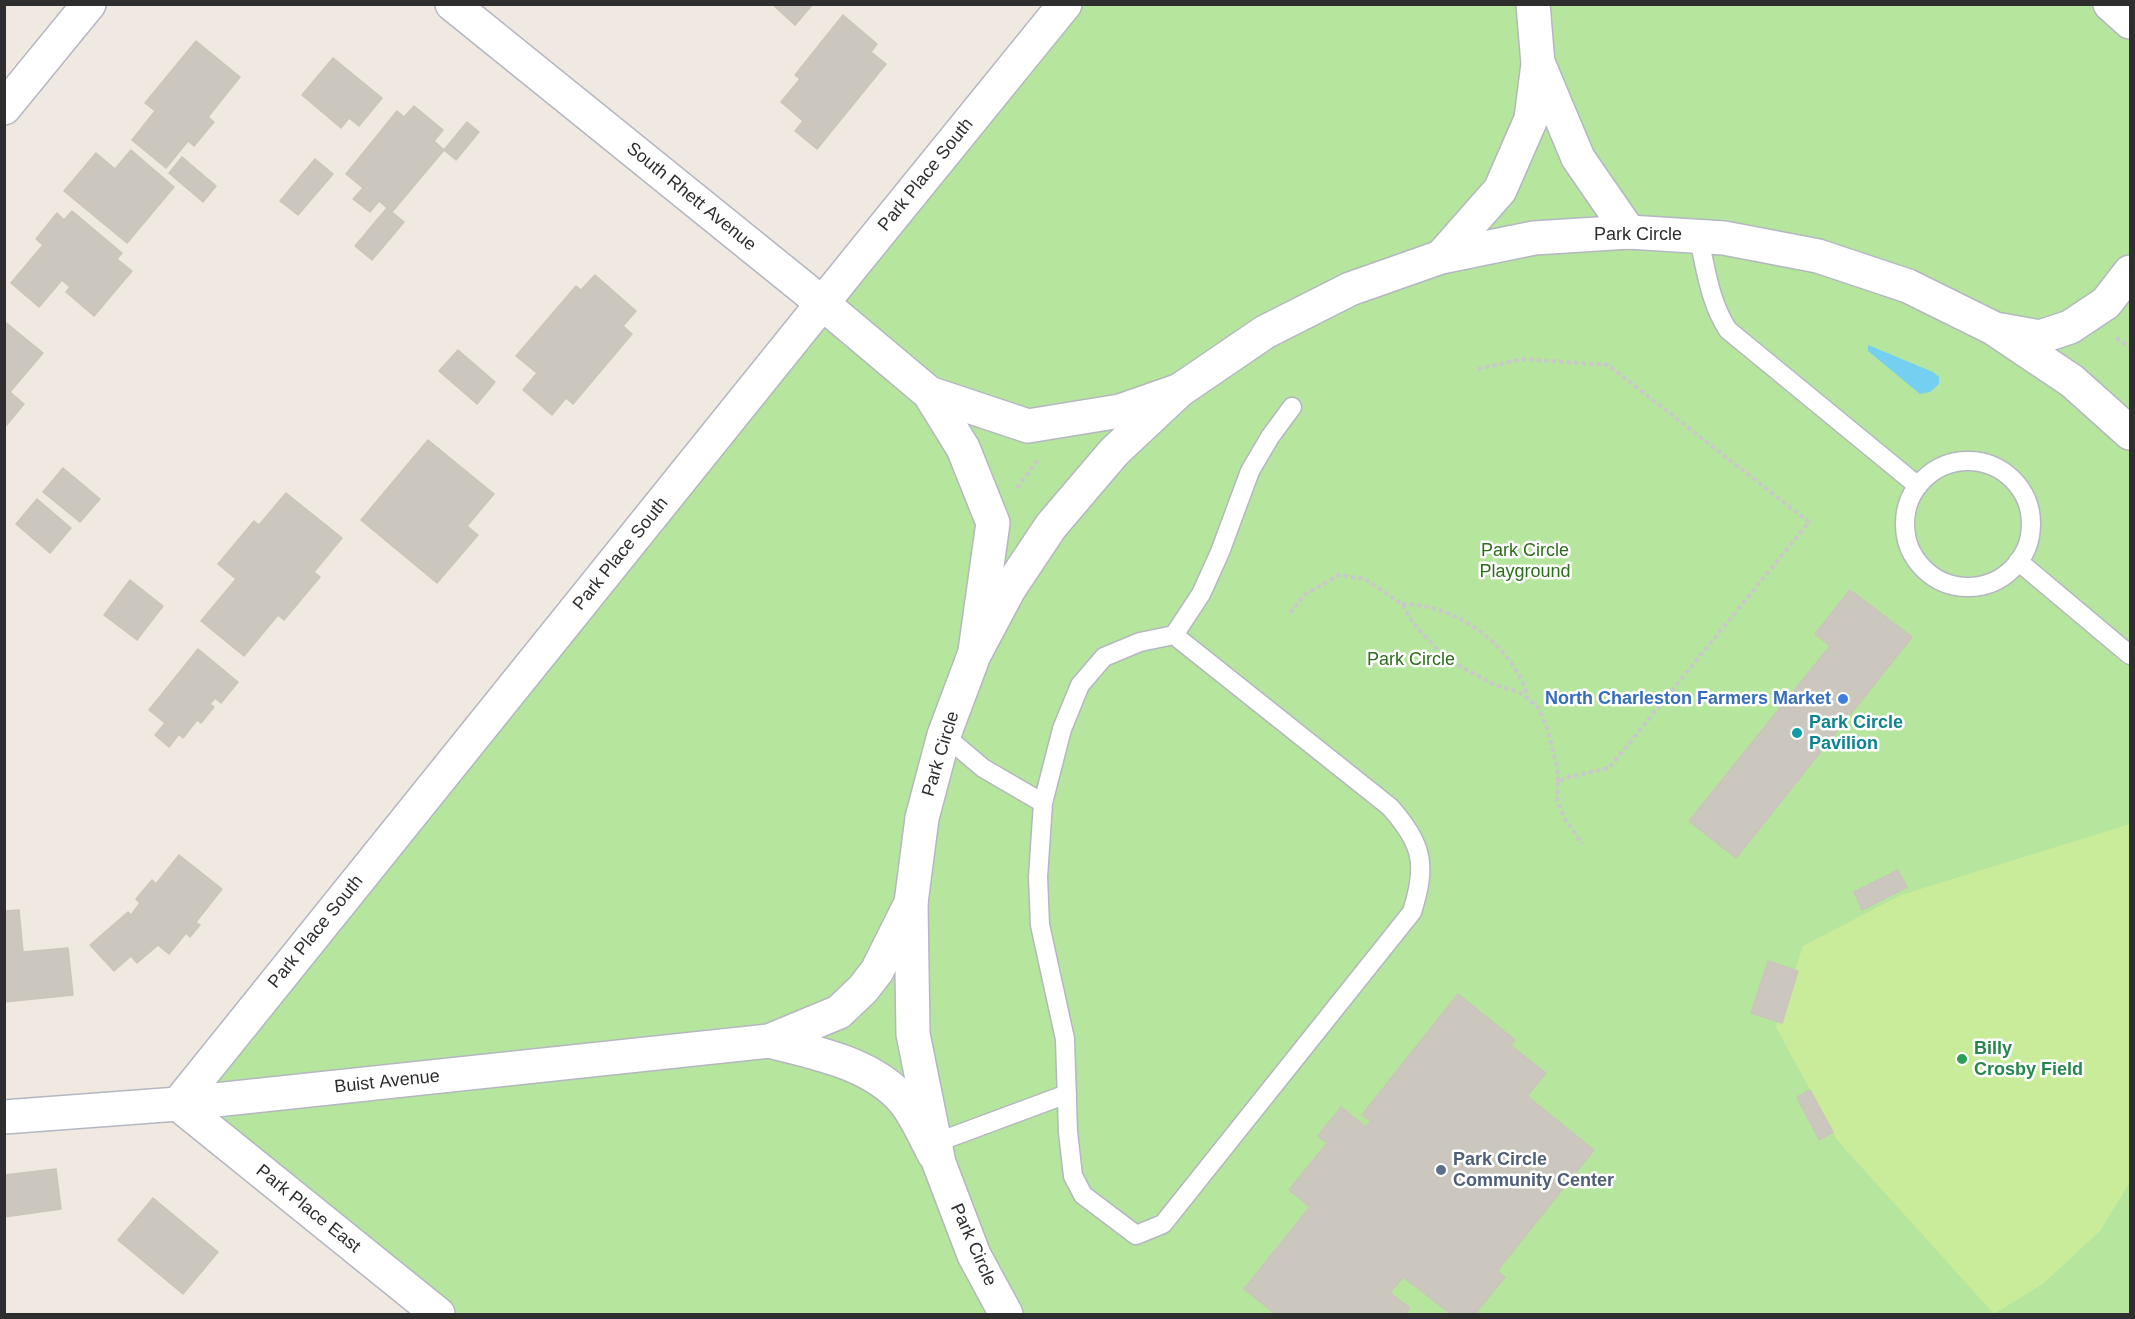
<!DOCTYPE html>
<style>
body{margin:0}
#map{position:relative;width:2135px;height:1319px;overflow:hidden;background:#efe9e1;font-family:Helvetica,sans-serif}
canvas{display:block}
.frame{position:absolute;inset:0;border:6px solid #2e2e2e;pointer-events:none}
</style>
<div id="map">
<canvas width="2135" height="1319"></canvas>
<div class="frame"></div>
</div>
<script>
const c = document.querySelector('canvas').getContext('2d');
c.lineJoin = 'round';
function fill(path, color) { c.fillStyle = color; c.fill(path, 'evenodd'); }
function stroke(path, color, width, dash) { c.strokeStyle = color; c.lineWidth = width; c.lineCap = dash ? 'butt' : 'round'; c.setLineDash(dash || []); c.stroke(path); }
function label(font, color, halo, rows, align = 'center') {
  c.font = font + ' Helvetica,sans-serif'; c.lineWidth = 5; c.setLineDash([]); c.textBaseline = 'middle'; c.strokeStyle = halo; c.fillStyle = color; for (const [text, x, y, turn = 0] of rows) {
    c.save(); c.translate(x, y); c.rotate((+turn || 0) * Math.PI / 180); c.textAlign = isNaN(turn) ? turn : align; if (halo) c.strokeText(text, 0, 0); c.fillText(text, 0, 0); c.restore();
  }
}
fill(new Path2D(`
 M2113 4 2130 19V1314H454L178 1104 1068 5Z`), '#b6e59e');
fill(new Path2D(`
 M2130 824V1182L2100 1231 2044 1283 1994 1314 1837 1140 1776 1027 1803 946 1901 895Z`), '#c9ec9a');
fill(new Path2D(`
 M1868 345 1933 372 1939 377V384L1930 392 1920 394 1868 351Z`), '#75cff0');
const building = new Path2D(`
 M772 4H813L795 25Z
 M843 15 877 44 871 52 886 64 817 149 795 131 803 121 781 102 800 79 795 75Z
 M196 41 240 77 208 117 214 122 194 146 188 141 166 168 132 140 155 111 145 103Z
 M333 58 382 98 359 126 349 118 341 128 302 95Z
 M414 106 443 130 434 141 444 150 392 212 379 201 370 212 353 199 363 188 346 174 397 111 404 117Z
 M467 122 479 132 456 160 444 150Z
 M131 150 174 187 127 243 64 191 96 153 115 169Z
 M182 157 216 186 203 202 169 173Z
 M315 159 333 174 298 215 280 201Z
 M387 208 404 222 372 260 355 246Z
 M72 211 122 253 117 259 132 271 94 316 66 292 70 287 62 280 39 307 11 283 43 245 36 239 57 213 64 220Z
 M595 275 636 311 623 326 632 334 573 404 566 398 552 415 523 390 537 373 516 356 576 286 581 290Z
 M4 321 43 353 10 392 24 404 5 427Z
 M458 350 495 382 477 404 439 371Z
 M428 440 494 494 467 526 478 535 437 583 361 520Z
 M63 468 100 499 80 522 43 492Z
 M286 493 342 538 314 572 320 577 284 620 278 615 244 656 201 621 236 579 218 564 254 521 259 525Z
 M37 499 71 528 50 553 16 524Z
 M130 580 163 606 137 640 104 615Z
 M1850 590 1912 637 1736 858 1689 821 1830 646 1815 634Z
 M198 649 238 682 221 703 215 698 210 704 214 707 201 723 197 720 183 738 179 734 169 747 155 735 165 723 149 710Z
 M179 855 222 889 196 922 200 925 190 937 186 933 169 954 158 945 137 963 131 956 114 971 90 945 128 912 131 915 140 903 136 899 152 880 156 884Z
 M1898 870 1907 887 1862 910 1854 892Z
 M19 910 23 952 68 948 73 995 4 1002V911Z
 M1768 961 1798 971 1782 1023 1751 1013Z
 M1458 994 1515 1040 1510 1045 1546 1073 1527 1096 1594 1150 1497 1271 1505 1277 1475 1314H1451L1403 1277 1390 1293 1410 1308 1405 1314H1272L1273 1312 1244 1289 1310 1207 1289 1190 1327 1143 1318 1136 1341 1107 1366 1127 1371 1121 1362 1115Z
 M1810 1090 1833 1132 1819 1140 1797 1097Z
 M56 1169 61 1209 4 1217V1175Z
 M153 1198 218 1252 183 1294 118 1240Z`);
fill(building, '#cbc7bf');
stroke(building, '#cbc5ba', 1.5);
const service = new Path2D(`
 M1698 235C1706 268 1709 301 1728 330L1918 486
 M1905 524a63 63 0 1 1 126 0a63 63 0 1 1-126 0Z
 M2018 561 2130 655
 M1174 635 1390 807C1423 844 1427 865 1412 912L1163 1224 1136 1235 1083 1195 1073 1176 1068 1132 1065 1039 1040 925 1038 877 1043 803 1062 729 1080 685 1104 657 1140 642 1174 635 1201 594 1220 552 1250 471 1270 437 1292 407
 M944 735 983 768 1043 803
 M935 1143 1067 1094`);
const minor = new Path2D(`
 M2110 4 2130 22
 M4 108 89 4
 M438 1314 178 1104 854 264 1065 4`);
const tertiary = new Path2D(`
 M452 4 822 303 929 393 963 448 993 523 975 651
 M1539 65 1578 158 1629 232
 M1441 257 1500 190 1531 119 1538 64 1533 4
 M929 393 1028 426 1120 411 1180 390
 M769 1041C815 1053 872 1063 904 1101 916 1116 925 1137 934 1154
 M4 1117 178 1104 769 1041 839 1012 863 989 877 971 911 903`);
const secondary = new Path2D(`
 M2001 330 2040 337 2070 327 2106 303 2130 272
 M1006 1314 974 1255 939 1163 913 1034 911 903 922 818 944 735 974 655 1009 589 1051 526 1114 452 1180 390 1265 332 1350 289 1441 257 1534 238 1629 232 1724 238 1818 256 1908 286 1993 328 2072 381 2130 433`);
stroke(service, '#b4b7c1', 21);
stroke(minor, '#b4b7c1', 36);
stroke(tertiary, '#b4b7c1', 36);
stroke(secondary, '#b4b7c1', 36);
stroke(new Path2D(`
 M2116 338 2130 347
 M1017 488 1038 460
 M1402 604C1457 604 1513 646 1528 697
 M1290 613 1304 595 1339 575 1365 579 1402 604 1413 623 1445 658 1495 685 1519 692 1538 707 1547 728 1557 766 1558 782 1568 777 1609 768 1809 522 1608 365 1523 359 1477 369
 M1558 782 1557 801 1565 819 1582 844`), '#c9c9c9', 4, [4.5, 3]);
stroke(service, '#fff', 18);
stroke(minor, '#fff', 33);
stroke(tertiary, '#fff', 33);
stroke(secondary, '#fff', 33);
for (const [x, y, r, color] of [
 [1843,699,6,"#3f7fe0"],
 [1797,733,6,"#0f9aa8"],
 [1962,1059,6,"#2e9e5b"],
 [1441,1170,6,"#5c6f8a"]
]) { const dot = new Path2D(); dot.arc(x, y, r, 0, 2 * Math.PI); c.fillStyle = color; c.fill(dot); stroke(dot, '#fff', 2); }
label('18px', '#2e2e2e', '#fff', [
 ["Park Place South",926,175,-51],
 ["South Rhett Avenue",691,197,39],
 ["Park Circle",1638,235],
 ["Park Place South",621,554,-51],
 ["Park Circle",941,754,-73],
 ["Park Place South",316,932,-51],
 ["Buist Avenue",387,1082,-6],
 ["Park Place East",308,1209,39],
 ["Park Circle",973,1245,66]
]);
label('18px', '#2c6e1b', '#fff', [
 ["Park Circle",1525,551],
 ["Playground",1525,572],
 ["Park Circle",1411,660]
]);
label('bold 18px', '#366cbe', '#fff', [
 ["North Charleston Farmers Market",1831,699]
], 'right');
label('bold 18px', '#0d838f', '#fff', [
 ["Park Circle",1809,723],
 ["Pavilion",1809,744]
], 'left');
label('bold 18px', '#27864d', '#fff', [
 ["Billy",1974,1049],
 ["Crosby Field",1974,1070]
], 'left');
label('bold 18px', '#4e5e75', '#fff', [
 ["Park Circle",1453,1160],
 ["Community Center",1453,1181]
], 'left');
</script>
